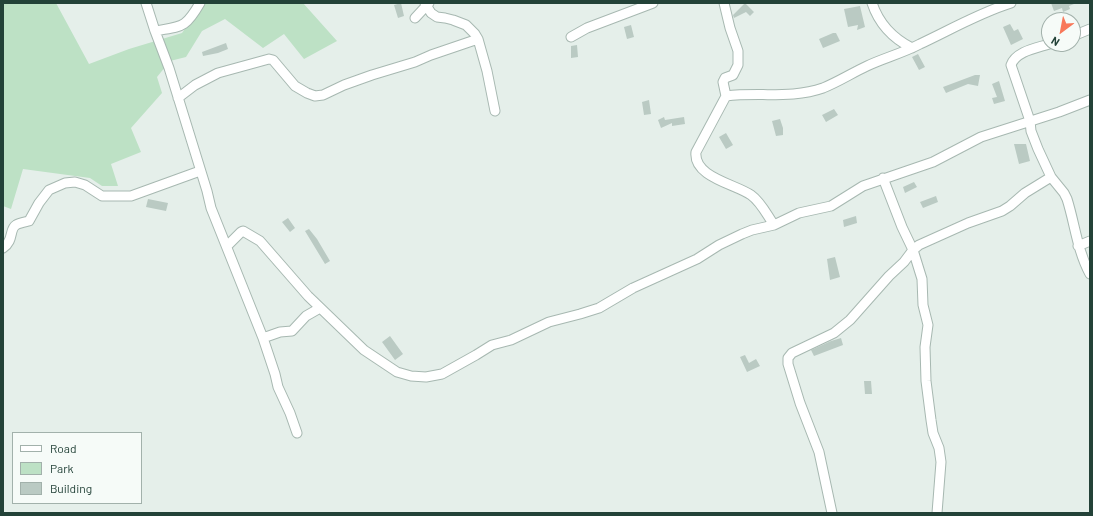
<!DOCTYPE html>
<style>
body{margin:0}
#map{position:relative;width:1093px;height:516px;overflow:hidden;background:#e5efea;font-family:Barlow,sans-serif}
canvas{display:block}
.frame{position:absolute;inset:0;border:4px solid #234238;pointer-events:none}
.legend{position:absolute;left:12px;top:432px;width:130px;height:72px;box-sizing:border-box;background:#f6fbf8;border:1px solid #a2b1ab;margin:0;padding:5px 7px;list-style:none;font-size:12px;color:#234238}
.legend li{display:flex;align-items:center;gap:8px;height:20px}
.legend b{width:20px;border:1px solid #a2b1ab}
.north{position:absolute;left:1041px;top:12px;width:40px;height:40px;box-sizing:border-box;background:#f6fbf8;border:1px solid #a2b1ab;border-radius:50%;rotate:212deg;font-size:11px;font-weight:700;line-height:16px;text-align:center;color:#234238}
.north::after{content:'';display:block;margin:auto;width:14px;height:18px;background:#f8785a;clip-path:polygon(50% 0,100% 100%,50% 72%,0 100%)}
</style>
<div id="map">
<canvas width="1093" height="516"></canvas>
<div class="frame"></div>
<ul class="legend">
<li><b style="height:5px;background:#fff"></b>Road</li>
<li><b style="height:11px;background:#bde1c5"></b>Park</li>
<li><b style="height:11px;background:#bacac3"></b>Building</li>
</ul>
<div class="north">N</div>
</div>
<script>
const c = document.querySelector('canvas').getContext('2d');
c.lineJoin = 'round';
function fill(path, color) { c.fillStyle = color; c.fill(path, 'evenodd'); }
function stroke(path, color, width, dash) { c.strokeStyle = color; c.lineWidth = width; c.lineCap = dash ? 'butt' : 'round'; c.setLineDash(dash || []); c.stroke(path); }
fill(new Path2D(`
 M3 3H56L89 64 129 49 182 33 203 3H303L337 41 304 59 284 34 263 48 225 19 202 31 186 57 170 61 157 77 162 93 131 128 141 152 111 164 118 186H102L90 178 23 169 11 209 3 206Z`), '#bde1c5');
fill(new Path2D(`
 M401 3 404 16 398 18 394 5Z
 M745 3 754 12 750 16 746 12 734 18 733 15Z
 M1051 3H1074V4L1069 6 1070 9 1063 12 1062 8 1054 11Z
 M860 6 865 27 857 30 858 25 848 27 844 9Z
 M1010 24 1014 31 1018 29 1023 39 1011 45 1003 27Z
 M631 25 634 37 627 39 624 27Z
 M833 33H836L840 41 823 48 819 39Z
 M226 43 228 49 218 53 203 56 202 52Z
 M577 45 578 57 571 58V46Z
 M918 54 925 67 919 70 912 57Z
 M975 75H980L978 86 968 84 946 93 943 87Z
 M999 81 1005 101 994 104 992 98 997 97 992 84Z
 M649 100 651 114 644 115 642 102Z
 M834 109 838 115 826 122 822 115Z
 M664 117 665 120 684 117 685 124 672 126V123L661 128 658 120Z
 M780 119 783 128V135L776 136 772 121Z
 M726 133 733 145 726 149 719 137Z
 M1014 144H1026L1030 161 1019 164Z
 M914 182 917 187 905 193 903 187Z
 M936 196 938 202 923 208 920 202Z
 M148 199 168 203 166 211 146 207Z
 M856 216 857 223 844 227 843 220Z
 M288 218 295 228 290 232 282 222Z
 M309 229 317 239 330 261 325 264 305 231Z
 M835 257 840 277 830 280 827 259Z
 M390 336 403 354 395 360 382 342Z
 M841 338 843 345 814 356 811 350 831 341Z
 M745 355 749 363 756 359 760 366 747 372 740 357Z
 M864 381H871L872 394H865Z`), '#bacac3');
const minor = new Path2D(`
 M146 3 155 31 169 68 207 191 211 208 263 338 275 374 278 387 290 413 297 433
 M425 3 431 13 437 17 445 18 453 20 466 25 475 34 478 39 487 71 495 111
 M724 3 730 28 738 51V65L733 75 725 78 723 82 726 96 696 152C693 177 735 184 751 195 761 202 767 215 774 225
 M872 3C879 24 892 38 912 48
 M415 18 429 3
 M155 31C182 26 185 29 200 3
 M1073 36 1090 29
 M571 37 587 28 653 3
 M1049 44C1037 48 1016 51 1011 65L1030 121 1031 131 1038 149 1051 177 1064 193 1067 199C1075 224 1077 250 1090 274
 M726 96C758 92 792 99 823 88 838 82 852 73 867 66 884 58 903 53 920 44 950 30 979 13 1011 3
 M178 98 195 85 218 73 269 59 273 60 295 86 307 93 315 96 323 95 344 85 372 75 415 62 431 55 478 39
 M883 178 902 227 913 250 922 279 923 305 928 325 925 347 926 381 931 420 933 433 939 448 941 462 937 513
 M227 246 241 232 243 231 260 241 308 296 364 350 397 372 411 376 426 377 442 374 476 355 492 345 511 340 549 322 580 314 599 308 633 288 697 259 719 245 742 234 752 230 774 225 799 213 831 206 863 186 933 162 981 137 1059 112 1090 100
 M1078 246 1090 241
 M3 248C14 241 9 229 16 225 19 223 25 222 29 221L39 203 49 190 65 183 75 182 85 185 102 196H131L200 171
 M263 338 280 332 292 331 306 316 320 308
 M832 513 819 452 800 403 788 364V358L792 353 834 333 850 320 889 276 904 262 913 250 919 245 968 223 1002 211 1010 206 1025 193 1051 177`);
stroke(minor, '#a7b8b1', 11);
stroke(minor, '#fff', 9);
</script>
